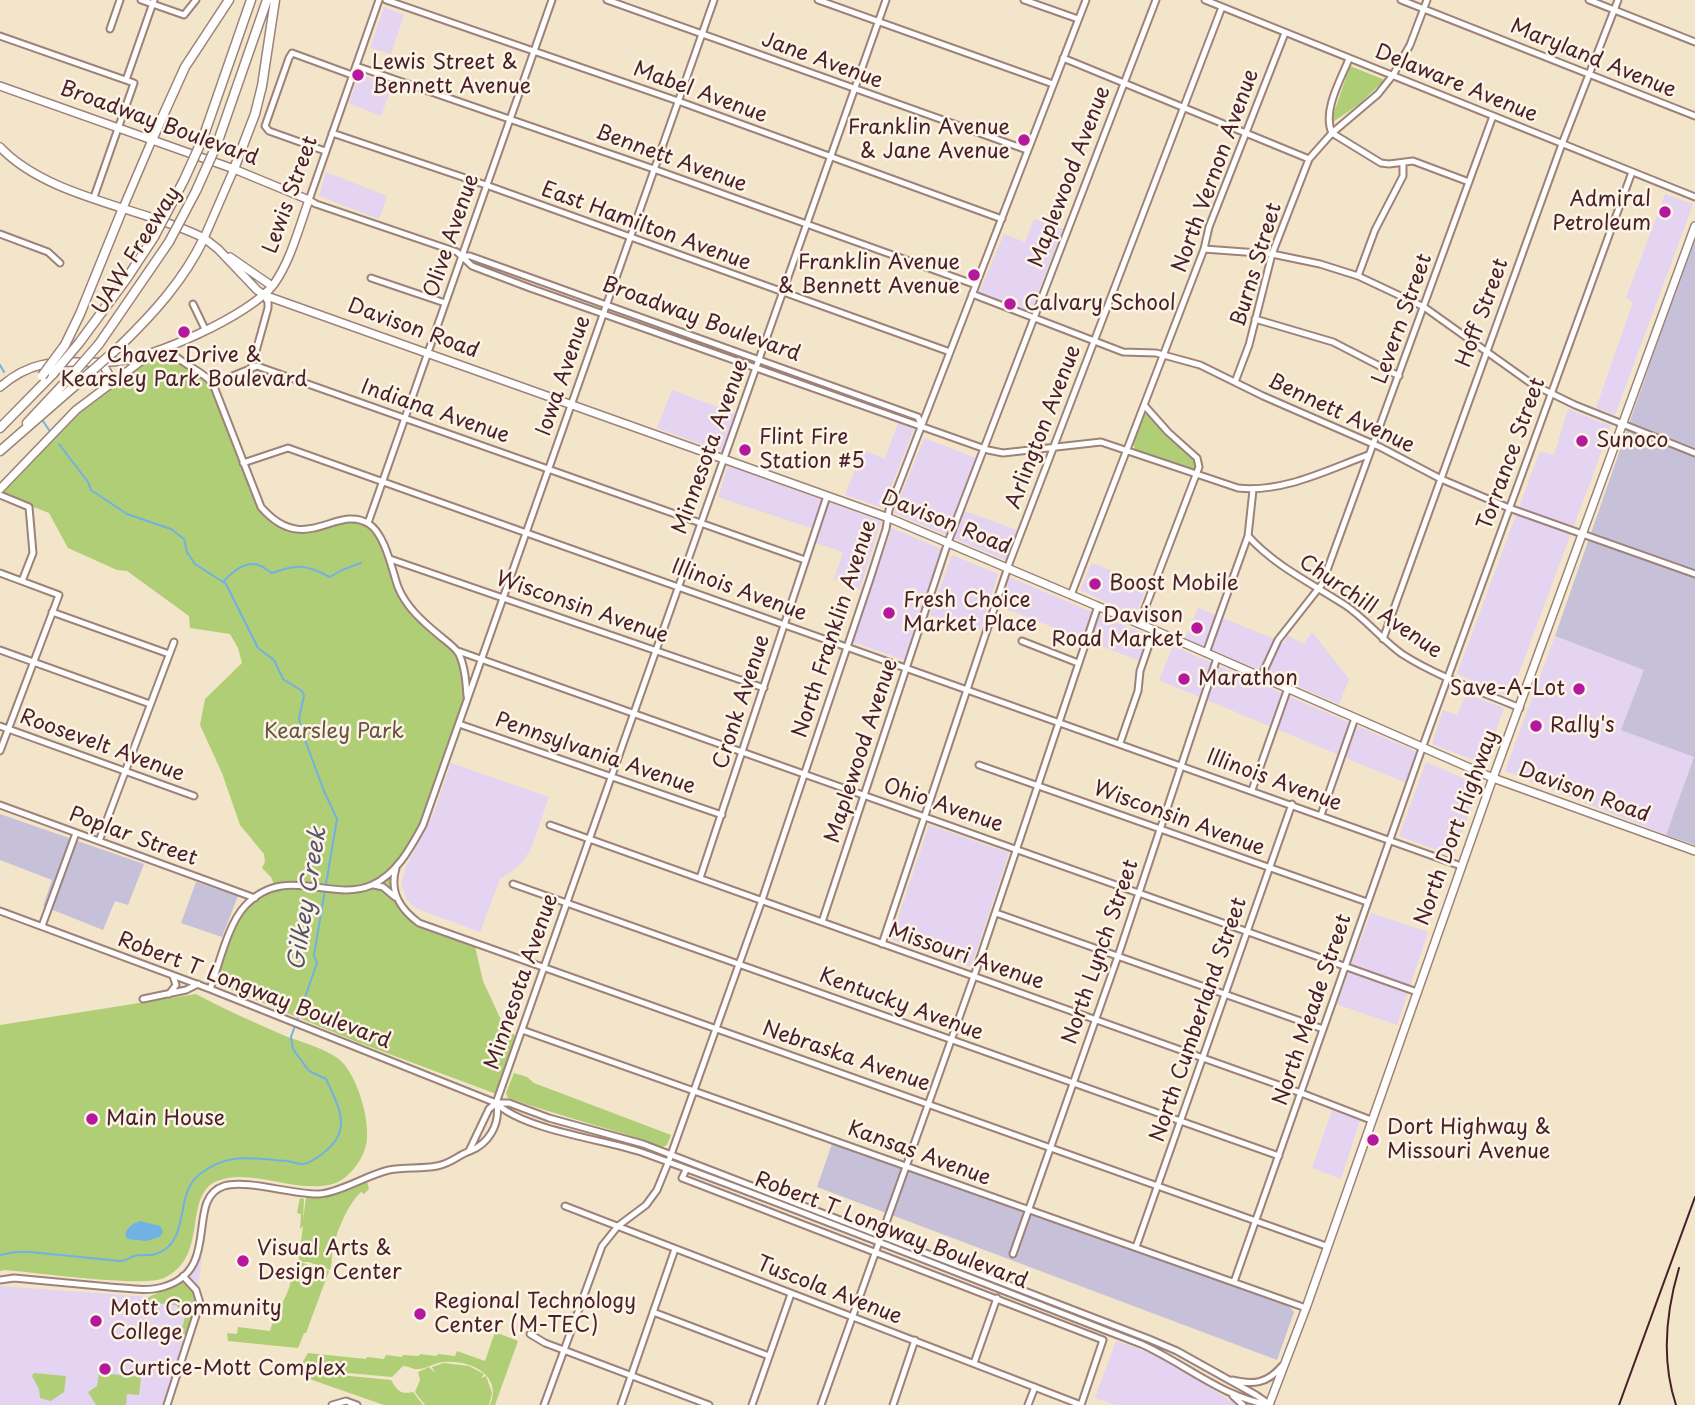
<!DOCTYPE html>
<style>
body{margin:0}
canvas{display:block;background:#f3e5c9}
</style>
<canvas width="1695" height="1405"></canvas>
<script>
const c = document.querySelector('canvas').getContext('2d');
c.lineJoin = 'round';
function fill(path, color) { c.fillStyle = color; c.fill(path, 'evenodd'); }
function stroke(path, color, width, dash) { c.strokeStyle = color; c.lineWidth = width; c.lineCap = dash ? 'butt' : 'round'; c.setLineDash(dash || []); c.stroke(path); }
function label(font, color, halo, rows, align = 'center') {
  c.font = font + ' "Playpen Sans",sans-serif'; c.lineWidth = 5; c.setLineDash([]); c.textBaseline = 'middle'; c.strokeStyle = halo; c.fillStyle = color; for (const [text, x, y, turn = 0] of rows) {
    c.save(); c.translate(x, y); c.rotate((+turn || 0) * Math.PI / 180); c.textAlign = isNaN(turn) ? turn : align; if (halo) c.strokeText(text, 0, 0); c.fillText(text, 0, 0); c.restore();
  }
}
fill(new Path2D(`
 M384 7 404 15 391 54 370 48Z
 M362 75 392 86 381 116 349 103 357 79Z
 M326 172 387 196 379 219 319 196Z
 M1665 194 1693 204 1615 415 1596 408 1633 302 1626 298Z
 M1034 219 1063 229 1030 312 979 293 1004 234 1025 242Z
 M672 390 736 414 723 452 657 428Z
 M1568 409 1611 426 1510 697 1457 674 1540 451 1554 455Z
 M898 423 914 429 883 508 845 495 863 450 885 459Z
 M924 438 976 458 956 508 1017 530 1007 561 894 513Z
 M728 466 881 521 860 589 834 579 843 552 816 543 820 531 718 497Z
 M892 528 941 549 904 660 853 642Z
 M952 555 998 574 981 630 930 615Z
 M1092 563 1148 585 1135 615 1080 590Z
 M1009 577 1149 636 1140 661 1001 607Z
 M1198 608 1284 643 1287 635 1304 644 1312 632 1349 679 1339 704 1185 638Z
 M1555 636 1644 670 1694 757 1666 835 1505 771Z
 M1173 646 1417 752 1406 783 1159 680Z
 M1466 694 1504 708 1484 764 1432 744 1443 710 1457 715Z
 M1426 762 1479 785 1453 856 1399 836Z
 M451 763 549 797 531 849 520 865 500 879 480 932 415 908 407 900 401 883 406 867 435 810Z
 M929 825 1009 853 971 967 891 939Z
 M1371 913 1428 932 1397 1025 1336 1004Z
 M1332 1110 1360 1120 1341 1179 1312 1168Z
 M203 1247 196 1306 165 1405H0V1286L150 1297 163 1294 195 1268Z
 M1116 1341 1159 1356 1237 1405H1116L1095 1398Z`), '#e4d3f1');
fill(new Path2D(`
 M1695 235V845L1666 835 1694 757 1621 730 1644 670 1555 636Z
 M0 814 144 864 128 905 115 901 103 930 43 906 52 880 0 860Z
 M196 882 238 896 222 937 181 923Z
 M832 1144 1289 1306 1294 1312 1277 1360 817 1187Z`), '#c6c0d9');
fill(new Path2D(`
 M1350 66 1385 80 1358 105 1333 122 1331 121Z
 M149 355 175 356 209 379 261 506 268 515 297 529 351 519 375 529 406 603 458 651 467 700 423 825 397 865 393 880 397 899 419 923 474 942 483 981 501 1020 519 1040 499 1095 357 1042 212 982 238 915 255 898 275 887 271 877 262 868 265 862 264 854 240 825 222 773 200 725 205 699 242 663 238 648 230 634 190 628 189 616 127 571 117 570 68 548 49 513 0 494V489L76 410Z
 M1147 413 1193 458 1196 468 1191 469 1135 450 1133 443 1144 416Z
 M196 994C224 1009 253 1022 283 1035 298 1041 330 1050 341 1061 357 1076 369 1117 367 1139 366 1156 350 1179 333 1184 297 1194 250 1167 217 1181 182 1196 210 1257 164 1278 144 1288 33 1272 5 1270L0 1271V1025Z
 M514 1073 527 1077 534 1083 671 1135 667 1145 662 1147C611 1128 559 1116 508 1098L506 1093Z
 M362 1181H367L369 1189 364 1194 361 1192C347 1206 338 1228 333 1248 331 1255 333 1262 330 1270L309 1262H300L329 1271 306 1333H304L298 1348 228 1341 227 1333 237 1334 238 1327 270 1331C274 1314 288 1298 291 1280H296L303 1226 300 1229 301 1214 297 1213 300 1198 304 1199 303 1220 306 1197H323Z
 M182 1283H185C204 1301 194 1315 186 1336L180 1329C189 1319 182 1312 176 1305L142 1302C154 1292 168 1290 182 1283Z
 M495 1332 518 1341 495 1405H490C503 1375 470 1360 445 1362 435 1362 427 1369 418 1369 414 1370 409 1366 403 1366L392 1377 304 1369 301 1365 308 1353 366 1359 367 1357 384 1359 386 1355 402 1357 403 1355 419 1356 420 1354 436 1356 438 1354 455 1356 457 1351 485 1361Z
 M444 1363 469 1366 484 1374 481 1378 486 1376 492 1393 489 1405H425L415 1392 420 1380 418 1372 429 1367 435 1373 432 1367Z
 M298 1371 391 1380C397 1390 400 1395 413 1392L423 1405H384L298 1375Z
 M34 1373 66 1376 64 1392 51 1401 40 1398 39 1389 32 1376Z
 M99 1373 141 1377 139 1395 127 1394 126 1405H96L88 1392 97 1386Z`), '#b0ce75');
fill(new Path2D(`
 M140 1221 160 1226 163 1232 160 1237 146 1241 127 1239 125 1234C128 1227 132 1224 140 1221Z`), '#71b1e4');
stroke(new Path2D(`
 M0 365 4 372
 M43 421 49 430
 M223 582C232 572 247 559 261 566 265 568 268 571 272 573 297 564 305 564 330 577L342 570 361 563
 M0 1255 15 1252H30L120 1261C126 1261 129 1258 134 1256 141 1254 149 1256 156 1254 192 1242 173 1194 200 1174 230 1151 254 1159 287 1161 293 1162 298 1164 303 1164 310 1163 317 1158 322 1154 353 1131 340 1109 326 1079L309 1071 293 1049 291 1037 317 963 314 955 337 819 324 791 302 732 299 718 304 696 302 691 283 679 274 660 258 648 226 584 195 564 187 552 184 539 171 529 127 514 91 490 88 482 59 444`), '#71b1e4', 2);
const minor = new Path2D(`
 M141 0 184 15 196 0
 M379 0 309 200 316 204 457 252 472 266 530 288 988 450 1003 453 1101 442 1238 488C1283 493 1327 470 1368 455
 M386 0 678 101 1002 219
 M607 0 1027 150
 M818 0 1053 84
 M1024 0 1078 19
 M1205 0 1695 197
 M1401 0 1695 116
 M1589 0 1695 42
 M110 29 120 0
 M0 36 134 83 94 197
 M1063 58 1309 159
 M1349 59C1341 79 1322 111 1332 133L1381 163 1389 164 1413 161 1469 182
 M356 66 648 167 976 285
 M126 80 154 0
 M332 133 486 185 950 352
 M325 151 269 131 265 126 289 58 292 53 352 75
 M0 234 48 252 60 263
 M1204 249 1272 254 1320 264 1358 276 1424 307 1532 384 1575 405 1695 453
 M462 256H470L918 417 922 426
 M1358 276 1375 230 1403 176V163
 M371 278 445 303
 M972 294 1123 352 1156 353 1200 365 1263 396 1380 447 1441 479 1509 508 1695 574
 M193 304 205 329
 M1255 319 1333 342 1399 376
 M169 346C176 364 201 368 213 384L261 507C305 558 336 503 369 524 385 534 392 570 398 587 406 607 423 622 440 636 446 641 455 647 459 654 465 667 466 682 467 696
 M251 369 268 308V302L264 295
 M1235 382 1249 345 1272 254 1309 159 1332 133 1378 94 1393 75 1410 45 1427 0
 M213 384 257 366 805 560
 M243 463 288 448 1461 866
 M0 495 29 507 33 553 22 581
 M368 523 552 0
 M1248 536C1275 566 1311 583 1345 605 1366 619 1381 639 1402 654 1436 676 1482 692 1520 708
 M390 559 764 688
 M0 573 59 595 0 751
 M1071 595 1204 249 1209 227 1285 33
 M52 612 169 654
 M1139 624 1199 467 1197 458 1168 432 1144 405
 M1383 639 1562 144 1618 0
 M1022 641 1078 663
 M0 650 150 704
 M458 651 1417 992
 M1206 653 1248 536 1253 490
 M1261 677 1278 640 1322 584 1493 116
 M459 724 722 815
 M0 726 194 796
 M1120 743 1138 691 1140 671 1154 630
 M979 765 1367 902
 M1252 790 1288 688
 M0 805 255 898
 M1321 815 1355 718
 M550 825 1301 1093 1371 1120
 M99 841 174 642
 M396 868C389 892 400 909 419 923L1326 1246
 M700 878 827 496
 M513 884 1279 1156
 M374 885 383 887 395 897
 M0 911 210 989 496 1103H509L549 1118 643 1144 1149 1339 1177 1351 1256 1395 1269 1404
 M996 913 1323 1029
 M822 922 948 542 1156 0
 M42 926 76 833
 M882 944 1010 561 1222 7
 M210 989C219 965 228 924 245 906 285 863 331 903 372 885 397 874 411 847 423 825L714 0
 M169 994 176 985 173 976
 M143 999 186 990 198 984
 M522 1030 1306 1308
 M496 1103C524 1130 602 1139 641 1152 809 1213 974 1280 1141 1344 1184 1363 1223 1398 1270 1405
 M469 1151 489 1109 496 1103 886 0
 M686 1170 682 1178 1103 1340 1081 1405
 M565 1206 1081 1405
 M1136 1247 1292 804
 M1013 1254 1118 956 1217 658
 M0 1280 14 1278C46 1281 78 1284 110 1287 127 1288 146 1292 163 1287 223 1270 184 1199 224 1186 247 1179 293 1195 319 1194 339 1193 367 1175 389 1170 405 1167 421 1169 437 1166 452 1163 458 1155 470 1151 488 1144 500 1125 497 1105
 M1234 1282 1425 740 1632 172
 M653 1312 769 1356
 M530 1334 545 1343 709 1405
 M974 1363 997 1298
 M1232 1380C1253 1385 1267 1384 1282 1366
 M1233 1396 1243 1405
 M167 1405 200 1303 196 1290 183 1276
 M332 1405 346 1401 357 1405
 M544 1405 602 1246 618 1226 646 1205 657 1190 668 1163 762 900 870 579 886 529 889 510 1086 0
 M621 1405 675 1249
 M752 1405 791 1294
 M821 1405 974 976 1098 606
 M893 1405 915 1340
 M1028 1405 1035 1387`);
const major = new Path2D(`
 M0 86 234 169 309 200C299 227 291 260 274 284 251 315 150 360 112 362 66 364 38 354 0 387
 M0 147C48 198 142 207 204 238L218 249 257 290 264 295 889 518 1154 630 1493 778 1695 851
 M123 208 152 140
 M204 238 234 169
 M230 257 272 286
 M101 362 108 373 107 385
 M0 489 76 410 149 355
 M1269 1405 1306 1308 1490 786 1695 226`);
const highway = new Path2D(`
 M203 138 251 0
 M152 140 185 67 229 0
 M217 144 267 0
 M234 169 255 114 262 86 275 0
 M79 343 127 278 154 237
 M99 344 169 242
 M65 345 80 314 123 208
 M120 346C153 314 184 280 204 238
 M27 423 72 375
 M0 428 53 374
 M0 451 85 377`);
stroke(minor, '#9e827a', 9);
stroke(major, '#9e827a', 10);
stroke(highway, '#9e827a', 11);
stroke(minor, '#fff', 5);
stroke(major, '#fff', 7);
stroke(highway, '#fff', 8);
stroke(new Path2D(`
 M1619 1405 1695 1197
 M1676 1405C1661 1360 1666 1312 1679 1268`), '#4a1f2b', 2);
const highwayBridge = new Path2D(`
 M154 237 184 180 203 138
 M169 242 196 191 217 144
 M53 374 79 343
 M72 375 99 344
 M42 376 65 345
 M85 377 120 346`);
stroke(highwayBridge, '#9e827a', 11, []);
stroke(highwayBridge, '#fff', 8);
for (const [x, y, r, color] of [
 [358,75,7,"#b5179e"],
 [1024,140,7,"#b5179e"],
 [1665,212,7,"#b5179e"],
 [974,275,7,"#b5179e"],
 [1010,304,7,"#b5179e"],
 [184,332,7,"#b5179e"],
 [1582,441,7,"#b5179e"],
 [745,450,7,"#b5179e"],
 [1095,584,7,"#b5179e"],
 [889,613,7,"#b5179e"],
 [1197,628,7,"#b5179e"],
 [1184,679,7,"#b5179e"],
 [1579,689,7,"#b5179e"],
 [1536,726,7,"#b5179e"],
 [92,1119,7,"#b5179e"],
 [1373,1140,7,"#b5179e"],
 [243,1261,7,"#b5179e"],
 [420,1314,7,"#b5179e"],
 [96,1321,7,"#b5179e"],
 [105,1369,7,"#b5179e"]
]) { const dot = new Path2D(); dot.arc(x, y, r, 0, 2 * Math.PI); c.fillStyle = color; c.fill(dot); stroke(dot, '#fcf5e5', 2.5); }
label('21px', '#4a1f2b', '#fcf5e5', [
 ["Maryland Avenue",1593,59,22],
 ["Jane Avenue",822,61,20],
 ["Delaware Avenue",1456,84,22],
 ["Mabel Avenue",700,93,20],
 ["Broadway Boulevard",159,124,20],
 ["Bennett Avenue",671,159,20],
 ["North Vernon Avenue",1216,171,-70],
 ["Maplewood Avenue",1070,177,-69],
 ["Lewis Street",291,195,-70],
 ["East Hamilton Avenue",646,227,20],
 ["Olive Avenue",452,236,-71],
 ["UAW Freeway",137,251,-58],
 ["Burns Street",1257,265,-73],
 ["Hoff Street",1483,313,-70],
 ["Levern Street",1403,319,-70],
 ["Broadway Boulevard",701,320,20],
 ["Davison Road",413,329,20],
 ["Iowa Avenue",564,376,-71],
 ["Indiana Avenue",435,412,19],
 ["Bennett Avenue",1341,414,25],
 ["Arlington Avenue",1044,427,-69],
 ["Minnesota Avenue",711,447,-70],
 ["Torrance Street",1512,454,-70],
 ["Davison Road",946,523,22],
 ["Illinois Avenue",739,591,20],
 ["Churchill Avenue",1370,607,34],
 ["Wisconsin Avenue",582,608,19],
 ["North Franklin Avenue",835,629,-72],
 ["Cronk Avenue",742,702,-72],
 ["Roosevelt Avenue",102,746,20],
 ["Maplewood Avenue",862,751,-72],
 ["Pennsylvania Avenue",595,754,19],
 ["Illinois Avenue",1274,781,20],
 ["Davison Road",1584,793,20],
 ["Ohio Avenue",943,806,19],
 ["Wisconsin Avenue",1179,819,20],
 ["North Dort Highway",1457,828,-70],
 ["Poplar Street",133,837,20],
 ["North Lynch Street",1101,952,-71],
 ["Missouri Avenue",966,957,19],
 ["Minnesota Avenue",522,982,-71],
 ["Robert T Longway Boulevard",254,991,21],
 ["Kentucky Avenue",901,1005,20],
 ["North Meade Street",1313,1010,-71],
 ["North Cumberland Street",1199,1020,-71],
 ["Nebraska Avenue",846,1057,19],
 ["Kansas Avenue",919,1154,20],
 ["Robert T Longway Boulevard",891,1231,21],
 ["Tuscola Avenue",829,1291,21]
]);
label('21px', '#4a1f2b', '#fcf5e5', [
 ["Lewis Street &",372,63],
 ["Bennett Avenue",372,87],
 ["Franklin Avenue",1010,128,"right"],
 ["& Jane Avenue",1010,152,"right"],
 ["Admiral",1651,200,"right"],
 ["Petroleum",1651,224,"right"],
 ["Franklin Avenue",960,263,"right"],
 ["& Bennett Avenue",960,287,"right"],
 ["Calvary School",1024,304],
 ["Chavez Drive &",184,356,"center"],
 ["Kearsley Park Boulevard",184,380,"center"],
 ["Flint Fire",759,438],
 ["Station #5",759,462],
 ["Sunoco",1596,441],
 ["Boost Mobile",1109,584],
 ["Fresh Choice",903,601],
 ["Market Place",903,625],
 ["Davison",1183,616,"right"],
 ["Road Market",1183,640,"right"],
 ["Marathon",1198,679],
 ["Save-A-Lot",1565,689,"right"],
 ["Rally's",1550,726],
 ["Main House",106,1119],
 ["Dort Highway &",1387,1128],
 ["Missouri Avenue",1387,1152],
 ["Visual Arts &",257,1249],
 ["Design Center",257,1273],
 ["Regional Technology",434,1302],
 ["Center (M-TEC)",434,1326],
 ["Mott Community",110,1309],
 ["College",110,1333],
 ["Curtice-Mott Complex",119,1369]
], 'left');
label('21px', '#695441', '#fcf5e5', [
 ["Kearsley Park",334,732]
]);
label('italic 23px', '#58526c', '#fcf5e5', [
 ["Gilkey Creek",308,899,-81]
]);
</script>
